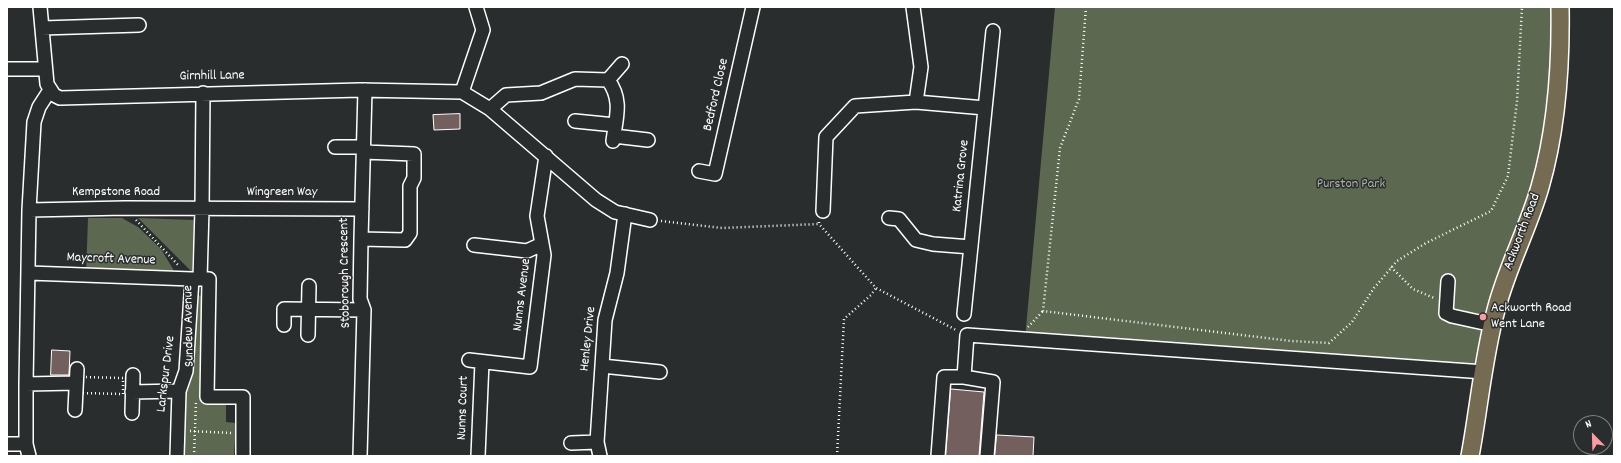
<!DOCTYPE html>
<style>
body{margin:0}
#map{position:relative;width:1621px;height:463px;overflow:hidden;background:#2a2d2e;font-family:Dekko,sans-serif}
canvas{display:block}
.frame{position:absolute;inset:0;border:8px solid #fff;pointer-events:none}
.north{position:absolute;left:1573px;top:415px;width:40px;height:40px;box-sizing:border-box;background:#2a2d2e;border:1px solid #7f8182;border-radius:50%;rotate:337deg;font-size:11px;font-weight:700;line-height:16px;text-align:center;color:#fff}
.north::after{content:'';display:block;margin:auto;width:14px;height:18px;background:#ff9aa2;clip-path:polygon(50% 0,100% 100%,50% 72%,0 100%)}
</style>
<div id="map">
<canvas width="1621" height="463"></canvas>
<div class="frame"></div>
<div class="north">N</div>
</div>
<script>
const c = document.querySelector('canvas').getContext('2d');
c.lineJoin = 'round';
function fill(path, color) { c.fillStyle = color; c.fill(path, 'evenodd'); }
function stroke(path, color, width, dash) { c.strokeStyle = color; c.lineWidth = width; c.lineCap = dash ? 'butt' : 'round'; c.setLineDash(dash || []); c.stroke(path); }
function label(font, color, halo, rows, align = 'center') {
  c.font = font + ' Dekko,sans-serif'; c.lineWidth = 3; c.setLineDash([]); c.textBaseline = 'middle'; c.strokeStyle = halo; c.fillStyle = color; for (const [text, x, y, turn = 0] of rows) {
    c.save(); c.translate(x, y); c.rotate((+turn || 0) * Math.PI / 180); c.textAlign = isNaN(turn) ? turn : align; if (halo) c.strokeText(text, 0, 0); c.fillText(text, 0, 0); c.restore();
  }
}
fill(new Path2D(`
 M1055 7H1560L1559 82 1484 372 1025 339Z
 M88 218H122L138 227 161 249 173 269 174 278 86 275Z
 M138 218 194 220 192 272Z
 M194 295 205 296 203 403 226 404V422L236 423 234 456H182V405L191 381Z`), '#5c6850');
const building = new Path2D(`
 M460 114V129L434 130 433 115Z
 M52 350 70 351 69 375H51Z
 M951 389 984 392 979 456H946Z
 M997 435 1034 437 1033 456H995Z`);
fill(building, '#73605e');
stroke(building, '#fff', 1);
const minor = new Path2D(`
 M40 7 47 84 54 95 60 98 360 90 462 92
 M913 7 921 67 916 102
 M42 28 139 25
 M7 69H45
 M462 92 490 109 596 200 615 212 650 220
 M462 92 483 30 476 7
 M490 109 506 95 541 93 575 79 608 80
 M575 121 615 125
 M614 136 648 140
 M613 141C616 118 623 100 608 80L622 64
 M335 147H364
 M699 171 715 174 753 7
 M29 210 125 208 362 209
 M823 211 826 137 855 106 916 102 985 108
 M889 218 899 219 916 240 933 244 971 247
 M361 239 405 240 410 233V186L414 178V154L364 152
 M474 245 527 251 542 244
 M29 273 192 279
 M200 279 202 209 203 93
 M1448 281 1446 313 1452 316 1493 325
 M964 314 993 31
 M284 325V309L364 310
 M308 335 309 286
 M469 360 530 367 544 255 537 216 546 156
 M602 366 660 372
 M964 377 967 335 1484 372
 M26 384 76 383
 M132 392 179 391
 M75 410 77 369
 M132 413 133 375
 M597 442 600 456
 M571 443 597 442 605 320 617 273 625 214
 M7 444H26
 M29 456 26 444V384L29 210 34 122 39 107 50 90
 M177 456 179 391 186 371 192 279H209L207 397H243V456
 M360 456 364 310 360 299 361 239 365 90
 M478 456 482 362
 M938 456 944 377H964L993 382 987 456`);
const major = new Path2D(`
 M1470 456C1479 408 1483 358 1496 310 1507 267 1528 229 1540 187 1557 128 1561 68 1560 7`);
stroke(minor, '#fff', 16);
stroke(major, '#fff', 20);
stroke(new Path2D(`
 M1086 7 1079 99 1060 148 1043 311 1291 341 1329 343 1352 322 1374 288 1397 261 1426 243 1491 211 1508 176 1517 101 1522 7
 M136 220 179 266
 M661 221 722 228 819 224
 M819 222V224L876 288 956 330
 M1391 267 1413 289 1434 298
 M1028 327 1043 311
 M82 377 123 378V394L81 393Z
 M190 431 231 433
 M194 456 196 402
 M837 456 844 319 871 295 876 288`), '#fff', 2.5, [1, 3]);
stroke(minor, '#2a2d2e', 13);
stroke(major, '#746b52', 17);
for (const [x, y, r, color] of [
 [1483,317,4,"#ff9aa2"]
]) { const dot = new Path2D(); dot.arc(x, y, r, 0, 2 * Math.PI); c.fillStyle = color; c.fill(dot); stroke(dot, '#2a2d2e', 1.5); }
label('14px', '#fff', '#2a2d2e', [
 ["Girnhill Lane",212,77,-1],
 ["Bedford Close",717,95,-77],
 ["Katrina Grove",962,176,-84],
 ["Kempstone Road",116,193],
 ["Wingreen Way",282,193],
 ["Ackworth Road",1523,232,-69],
 ["Maycroft Avenue",111,260,2],
 ["Stoborough Crescent",346,273,-91],
 ["Nunns Avenue",523,295,-83],
 ["Sundew Avenue",190,326,-91],
 ["Henley Drive",589,339,-84],
 ["Larkspur Drive",167,374,-83],
 ["Nunns Court",464,408,-88]
]);
label('14px', '#aeb4a8', '#2a2d2e', [
 ["Purston Park",1351,185]
]);
label('14px', '#fff', '#2a2d2e', [
 ["Ackworth Road",1491,309],
 ["Went Lane",1491,325]
], 'left');
</script>
